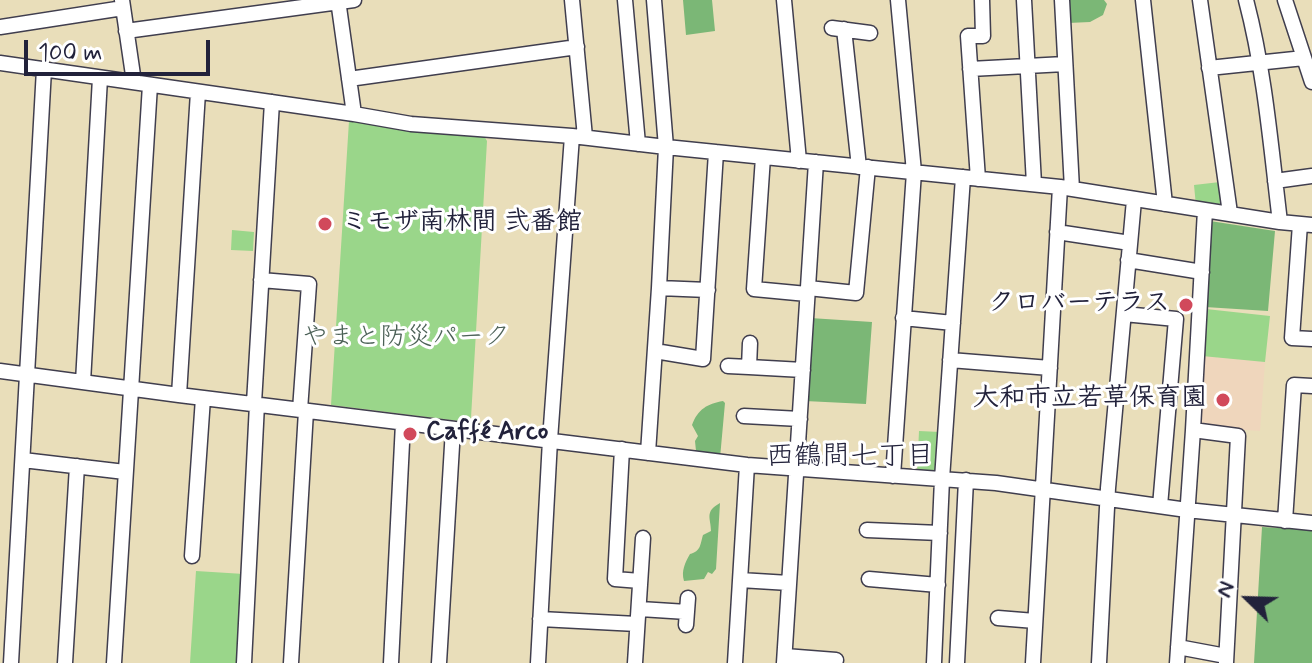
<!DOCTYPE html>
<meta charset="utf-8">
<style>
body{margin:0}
#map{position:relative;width:1312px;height:663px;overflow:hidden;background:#e9deba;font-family:Mynerve,sans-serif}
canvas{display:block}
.north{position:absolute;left:1208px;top:559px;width:80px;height:80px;-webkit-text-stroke:6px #fff;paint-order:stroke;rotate:293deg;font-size:22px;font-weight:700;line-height:32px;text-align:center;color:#22223b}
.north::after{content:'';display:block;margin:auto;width:28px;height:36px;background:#22223b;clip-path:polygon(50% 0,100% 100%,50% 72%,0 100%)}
.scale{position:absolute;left:24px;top:40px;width:186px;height:36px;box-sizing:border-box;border:4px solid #22223b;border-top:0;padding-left:10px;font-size:24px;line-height:28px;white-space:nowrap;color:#22223b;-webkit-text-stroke:6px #fff;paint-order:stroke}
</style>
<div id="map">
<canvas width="1312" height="663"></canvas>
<div class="north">N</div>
<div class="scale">100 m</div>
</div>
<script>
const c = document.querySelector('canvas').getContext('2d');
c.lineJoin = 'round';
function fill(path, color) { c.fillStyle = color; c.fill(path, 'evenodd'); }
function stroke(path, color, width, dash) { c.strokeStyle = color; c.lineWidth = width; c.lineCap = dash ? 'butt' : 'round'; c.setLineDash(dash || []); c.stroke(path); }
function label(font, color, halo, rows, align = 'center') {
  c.font = font + ' Mynerve,"Klee One",sans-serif'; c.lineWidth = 6; c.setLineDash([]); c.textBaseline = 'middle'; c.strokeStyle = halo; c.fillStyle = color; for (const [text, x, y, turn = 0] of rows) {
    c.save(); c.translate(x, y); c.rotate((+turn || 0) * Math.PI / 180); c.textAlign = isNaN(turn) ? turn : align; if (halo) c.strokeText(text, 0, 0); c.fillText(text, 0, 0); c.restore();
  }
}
fill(new Path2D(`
 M1202 356 1265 362 1260 431 1202 427 1198 424Z`), '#efd6bc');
fill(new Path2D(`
 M349 121 484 136 487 141 471 418 467 422 331 405Z
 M1220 182 1224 204 1220 208 1196 206 1194 185Z
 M232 230 254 232 253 251 231 250Z
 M1206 309 1270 316 1265 362 1202 356Z
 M919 431 940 432 938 476 917 475Z
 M196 571 244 574 238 663H190Z`), '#9ad68a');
fill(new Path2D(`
 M683 0H712L715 31 686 35Z
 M1066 0H1104L1107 4 1103 15 1090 22 1068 23Z
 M1210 221 1275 231 1268 311 1205 307Z
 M810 318 872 322 866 404 805 401Z
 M723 401 725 403 720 458 706 456 696 451 695 441 698 436 692 425C698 409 707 404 723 401Z
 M720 503 716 569 712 574 708 572 704 579 684 581C681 571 685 563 690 554 701 551 700 545 703 535L711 531C711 518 704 512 720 503Z
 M1262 527 1312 530V663H1254Z`), '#7bb776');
const minor = new Path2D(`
 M122 0 134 82
 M338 0 354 114
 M572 0 585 137
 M625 0 638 144
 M784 0 799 161
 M1024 0 1034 184
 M1062 0 1072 189
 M1143 0 1165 204
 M1200 0 1230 213
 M1246 0C1265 72 1271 148 1280 222
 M1285 0 1312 82
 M0 27 123 8
 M832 28 870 33
 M844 29 859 167
 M126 31 354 0
 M0 63 354 114 411 124 572 136 666 147 1060 187 1280 222 1312 225
 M1209 68 1304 58
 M970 69 1065 64
 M349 79 577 47
 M763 157 754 289 807 294
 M978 179 968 36H983L982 0
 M1275 181 1312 176
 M1300 224 1292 338 1312 339
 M1057 232 1130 243
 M1128 260 1202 272
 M261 280 309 284 300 410
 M659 288 708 290
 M808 288 856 293 868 167
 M1124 314 1176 319 1160 506
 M903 318 953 323
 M750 343 749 367 803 370
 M655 351 703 359 716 152
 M950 360 1050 368
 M728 366 749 367
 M0 371 179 395 747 465 996 483 1187 510 1312 523
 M83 382 100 78
 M179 395 198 92
 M254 403 272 102
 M744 416 800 419
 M1193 430 1238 436 1226 663
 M622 449 615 579 640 581
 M648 453 659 288 666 147 654 0
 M23 460 125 472
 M893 476 914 172 898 0
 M1285 521 1294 385 1312 386
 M867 530 940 533
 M192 556 203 398
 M869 579 938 585
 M740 580 789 583
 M640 609 687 612
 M998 618 1035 621
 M540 619 637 624
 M686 625 688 598
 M1178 647 1226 656
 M785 656 836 660
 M11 663 44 69
 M65 663 77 466
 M114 663 150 85
 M244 663 257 404
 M291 663 306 411
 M391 663 403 423
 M439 663 453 429
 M538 663 550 440 572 136
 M635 663 643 538
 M735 663 747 465
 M784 663 816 162
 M934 663 942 479 963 177
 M957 663 966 480
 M1033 663 1060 187
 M1099 663 1108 488 1134 200
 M1177 663 1193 430 1205 210`);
stroke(minor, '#403e4e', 17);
stroke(minor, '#fff', 14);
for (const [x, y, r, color] of [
 [325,224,8,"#d1495b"],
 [1186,305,8,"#d1495b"],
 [1223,400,8,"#d1495b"],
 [410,434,8,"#d1495b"]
]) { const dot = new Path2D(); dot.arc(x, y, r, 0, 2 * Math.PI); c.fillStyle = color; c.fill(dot); stroke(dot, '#fff', 3); }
label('bold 26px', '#22223b', '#fff', [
 ["ミモザ南林間 弐番館",341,224],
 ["クロバーテラス",1170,305,"right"],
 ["大和市立若草保育園",1207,400,"right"],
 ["Caffé Arco",426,434]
], 'left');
label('26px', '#4c6157', '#fff', [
 ["やまと防災パーク",406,339]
]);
label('28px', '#22223b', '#fff', [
 ["西鶴間七丁目",850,458]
]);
</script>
